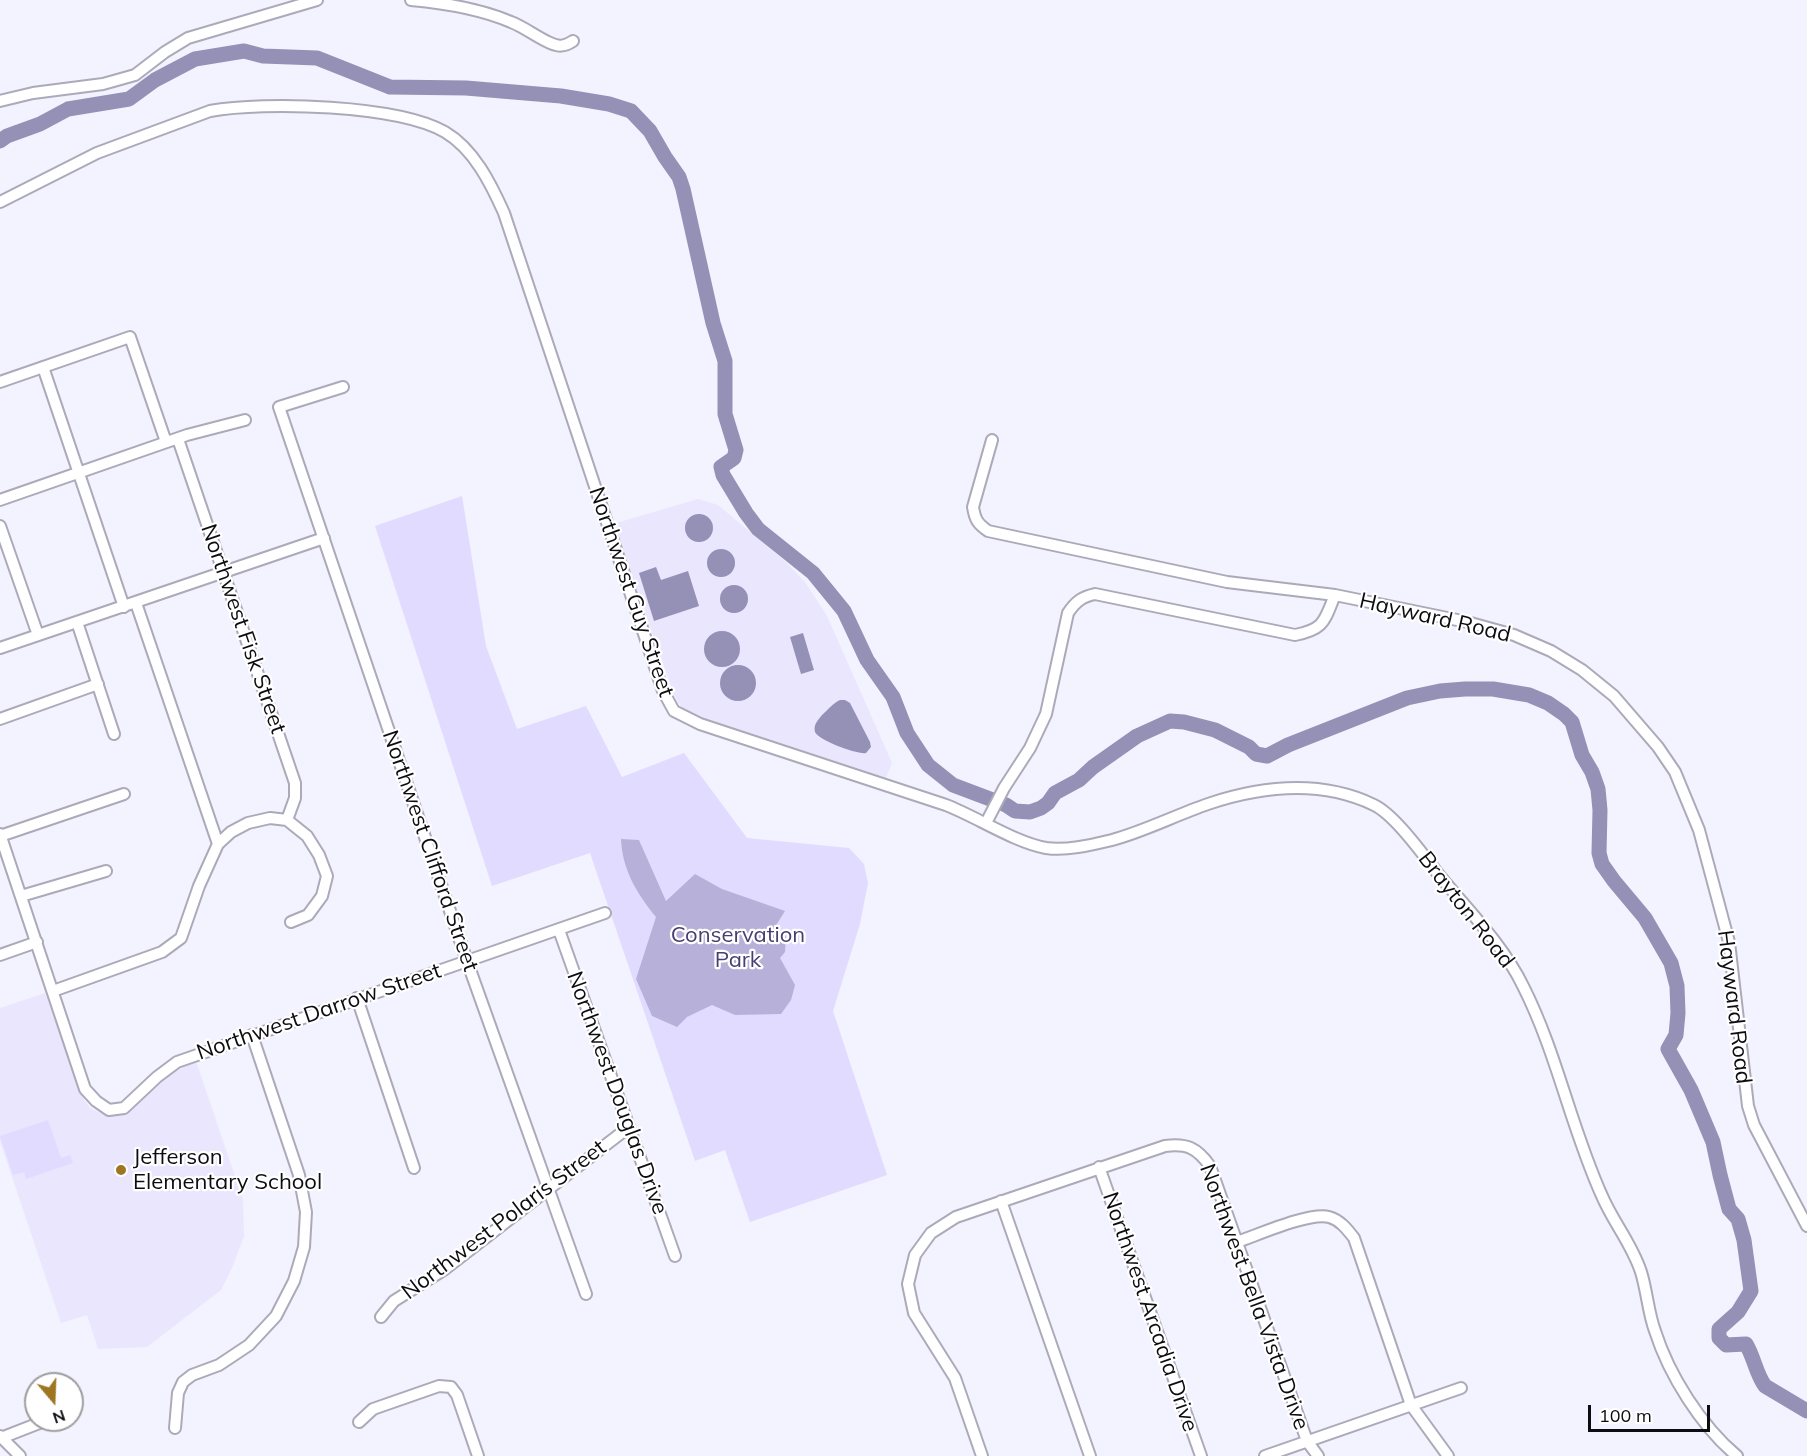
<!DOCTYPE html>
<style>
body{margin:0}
#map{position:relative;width:1807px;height:1456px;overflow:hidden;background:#f3f2ff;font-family:Mulish,sans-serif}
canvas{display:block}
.north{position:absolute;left:24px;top:1372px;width:60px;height:60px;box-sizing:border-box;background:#fff;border:2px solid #9e9ea0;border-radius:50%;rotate:161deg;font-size:16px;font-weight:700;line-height:24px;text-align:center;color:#0c0c11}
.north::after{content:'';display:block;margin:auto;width:21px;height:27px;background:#9d7523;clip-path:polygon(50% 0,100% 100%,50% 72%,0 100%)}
.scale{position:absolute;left:1588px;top:1405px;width:122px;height:27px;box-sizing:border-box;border:3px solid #0c0c11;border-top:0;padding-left:8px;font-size:18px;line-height:21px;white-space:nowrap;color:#0c0c11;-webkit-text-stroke:4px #fff;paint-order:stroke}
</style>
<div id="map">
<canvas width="1807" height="1456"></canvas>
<div class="north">N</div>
<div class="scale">100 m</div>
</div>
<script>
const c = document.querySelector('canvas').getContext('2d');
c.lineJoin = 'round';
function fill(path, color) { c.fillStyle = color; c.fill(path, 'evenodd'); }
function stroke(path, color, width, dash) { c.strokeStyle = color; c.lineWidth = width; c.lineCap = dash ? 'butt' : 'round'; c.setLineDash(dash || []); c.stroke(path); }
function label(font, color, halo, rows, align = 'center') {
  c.font = font + ' Mulish,sans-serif'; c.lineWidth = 4.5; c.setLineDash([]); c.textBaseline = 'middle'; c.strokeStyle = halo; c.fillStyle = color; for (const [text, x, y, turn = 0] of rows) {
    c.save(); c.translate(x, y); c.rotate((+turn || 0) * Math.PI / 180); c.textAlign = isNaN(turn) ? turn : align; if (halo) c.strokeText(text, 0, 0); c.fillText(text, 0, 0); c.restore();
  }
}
fill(new Path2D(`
 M698 499 718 505 787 563 805 582 827 616 892 763 886 778 698 717 683 709 675 697 613 524Z
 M45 993 84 1100 90 1108 98 1112 110 1116 128 1112 174 1072 196 1061 243 1200 244 1236 232 1268 221 1290 147 1347 98 1349 87 1315 61 1323 0 1141V1008Z`), '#e9e6fd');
fill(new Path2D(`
 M462 496 486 646 517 729 586 706 622 777 684 753 747 838 849 848 864 864 868 883 860 924 833 1011 887 1175 750 1222 725 1150 695 1161 590 853 492 886 375 526Z
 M48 1120 61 1158 70 1155 73 1163 26 1179 24 1172 13 1175 0 1136Z`), '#e0dbff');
fill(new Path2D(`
 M621 839 639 840 666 901 695 874 722 889 785 911 775 927 786 937 785 952 780 958 795 985 791 1000 781 1014 735 1015 712 1005 687 1017 677 1027 652 1016 636 979 656 917C637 894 622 869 621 839Z`), '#b7b1d9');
fill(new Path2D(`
 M685 528a14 14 0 1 1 28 0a14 14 0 1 1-28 0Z
 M707 563a14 14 0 1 1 28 0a14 14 0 1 1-28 0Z
 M656 567 661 580 688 571 699 606 654 621 639 573Z
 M720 599a14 14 0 1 1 28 0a14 14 0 1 1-28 0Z
 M704 649a18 18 0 1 1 36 0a18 18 0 1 1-36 0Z
 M803 633 814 670 801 674 790 637Z
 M720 683a18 18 0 1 1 36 0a18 18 0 1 1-36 0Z
 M840 700H845L850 703 870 742 871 747 866 753C858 755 818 740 815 732 813 725 818 720 822 715 828 710 833 703 840 700Z`), '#9590b6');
stroke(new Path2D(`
 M0 141 7 136 40 124 68 109 129 99 155 80 195 59 244 51 263 56 317 58 390 87 466 88 561 96 609 104 631 111 650 131 665 157 679 177 683 189 713 323 725 361V414L736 450 734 458 721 467 723 475 746 513 758 529 813 573 844 611 867 660 893 697 907 733 928 765 953 785 1006 805 1015 811 1030 812 1041 808 1048 803 1055 793 1079 780 1093 767 1137 736 1170 721 1184 722 1215 730 1249 747 1256 754 1267 756 1288 745 1407 698 1440 691 1465 689H1493L1529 695 1548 703 1564 714 1572 722 1582 755 1592 772 1598 789 1600 810 1599 853 1602 864 1614 881 1645 918 1671 963 1677 986 1678 1013 1676 1035 1668 1049 1691 1090 1713 1142 1720 1175 1729 1209 1738 1219 1744 1240 1751 1291 1738 1312 1719 1329V1338L1726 1345 1746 1344C1754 1357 1756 1374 1765 1386L1807 1411`), '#9590b6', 15);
const minor = new Path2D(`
 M411 0C444 3 481 9 511 22 524 27 535 36 548 42 558 47 564 47 573 41
 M0 101 33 93 103 84 135 75 165 52 188 38 317 0
 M0 202 97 153 210 111C265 101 398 105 445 132 474 149 491 184 504 213L663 691 674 711 700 724 946 805C977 817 1014 842 1046 848 1067 851 1091 845 1112 840 1145 831 1176 815 1208 804 1262 786 1322 780 1374 805 1395 815 1424 856 1439 875 1469 911 1503 945 1523 986 1557 1053 1571 1128 1602 1196 1613 1222 1632 1244 1641 1272 1647 1291 1648 1312 1655 1331 1669 1375 1701 1426 1737 1456
 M43 367 124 607
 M0 382 130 337 166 442
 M343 387 279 407 467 961 586 1294
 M178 439 295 783V798L287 820
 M992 440 973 507C975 520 978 524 988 531L1227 582 1335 595 1467 622 1514 635 1551 651 1582 670 1614 696 1658 747 1675 772 1699 830 1729 942 1748 1106 1754 1125 1807 1226
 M0 500 187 435 245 420
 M0 526 38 635
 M136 603 218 844
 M77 622 114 734
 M0 648 324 538
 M0 719 98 684
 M986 823 1004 788 1030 748 1046 714 1068 613C1076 601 1082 597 1095 594L1295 635C1325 629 1324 621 1335 595
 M0 834 85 1089 96 1101 109 1110 124 1108 157 1077 177 1062 605 913
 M0 836 124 794
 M21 896 106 871
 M559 930 675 1256
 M0 955 37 942
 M53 991 162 952 181 938 199 886 218 844 231 832 248 823 270 818 287 820 307 836 319 855 327 876 322 896 308 915 291 922
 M357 998 414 1168
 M1099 1167 1201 1456
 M1001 1201 1090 1456
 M1237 1242C1258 1235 1309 1212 1329 1217 1340 1220 1347 1229 1354 1238L1411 1405 1448 1456
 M381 1317 394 1301 445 1269 629 1127
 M359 1422 373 1409 439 1386 451 1387 457 1395 478 1456
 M175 1428 178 1393 183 1382 192 1375 219 1365 249 1345 276 1316 294 1281 304 1247 306 1212 299 1175 252 1035
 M0 1436 20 1456
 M1 1438 47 1420
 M982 1456 955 1378 914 1313 908 1284 915 1255 931 1233 956 1217 1165 1146C1187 1143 1197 1148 1210 1166L1307 1441 1318 1456
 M1265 1456 1461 1388`);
stroke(minor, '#acaab9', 14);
stroke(minor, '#fff', 10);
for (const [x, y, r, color] of [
 [121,1170,6,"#9d7523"]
]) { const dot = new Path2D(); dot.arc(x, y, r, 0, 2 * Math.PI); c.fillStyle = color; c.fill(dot); stroke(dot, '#fff', 2); }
label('22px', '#0c0c11', '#fff', [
 ["Northwest Guy Street",631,592,71],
 ["Hayward Road",1435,618,13],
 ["Northwest Fisk Street",243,629,71],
 ["Northwest Clifford Street",430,851,71],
 ["Brayton Road",1466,910,52],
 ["Hayward Road",1734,1007,83],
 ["Northwest Darrow Street",319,1012,-19],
 ["Northwest Douglas Drive",617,1093,70],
 ["Northwest Polaris Street",504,1220,-37],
 ["Northwest Bella Vista Drive",1254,1297,70],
 ["Northwest Arcadia Drive",1150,1312,71]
]);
label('22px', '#493e72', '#fff', [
 ["Conservation",738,935],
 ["Park",738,960]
]);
label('22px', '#0c0c11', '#fff', [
 ["Jefferson",133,1157],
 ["Elementary School",133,1182]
], 'left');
</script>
